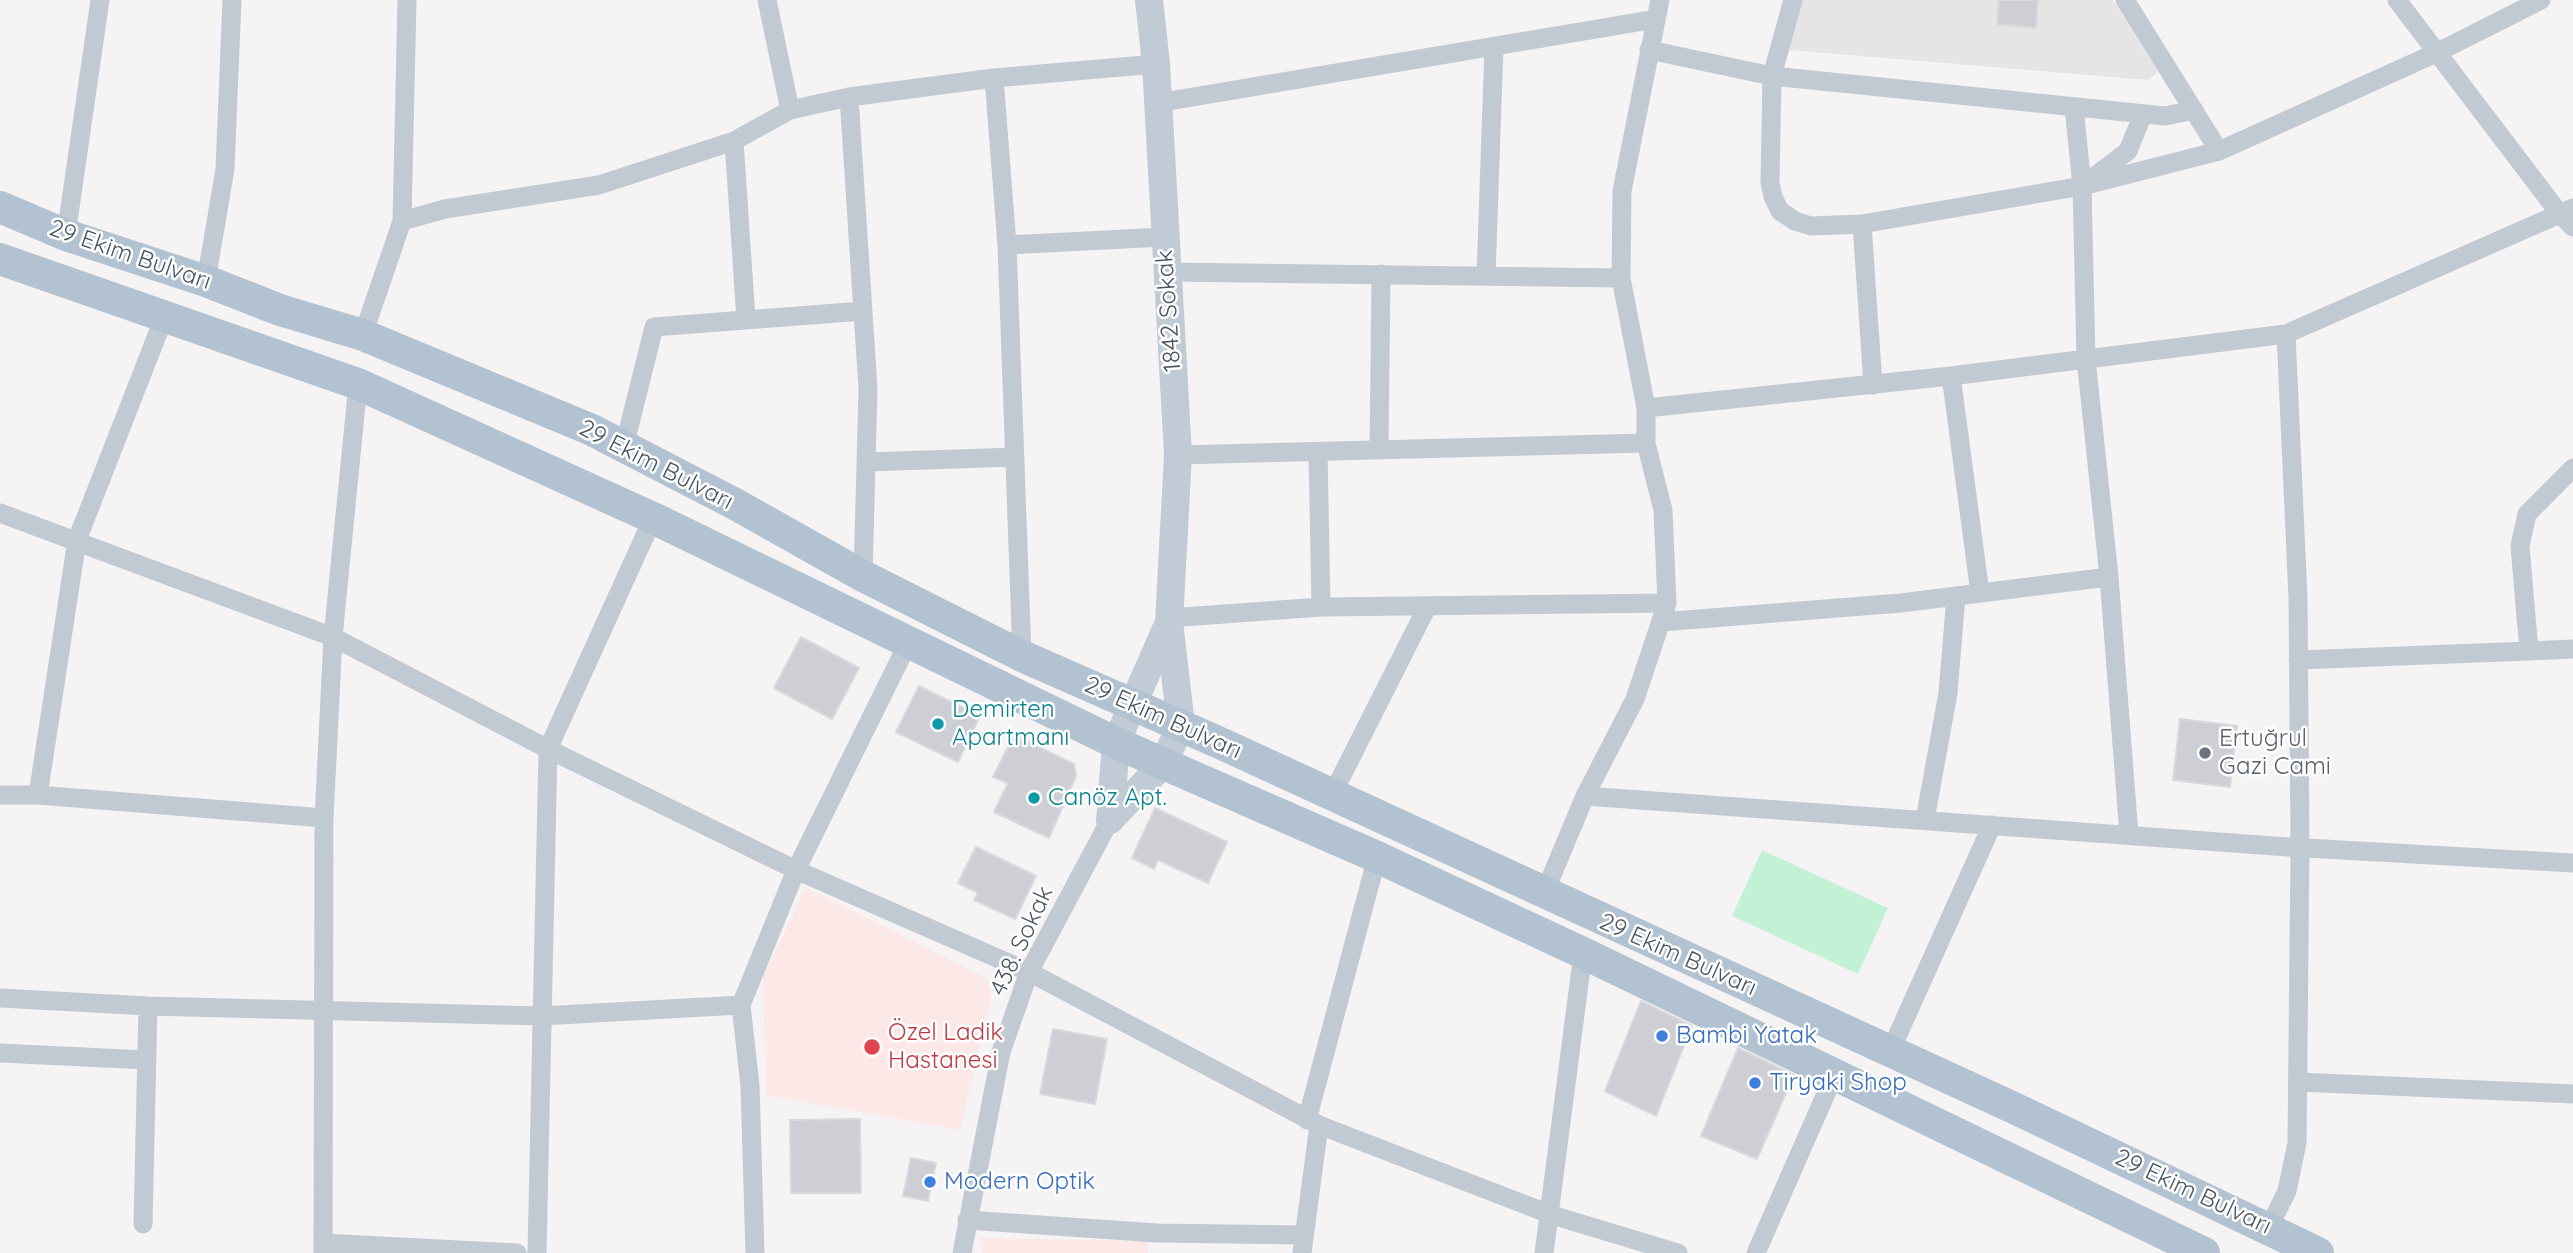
<!DOCTYPE html>
<meta charset="utf-8">
<style>
body{margin:0}
canvas{display:block;background:#f5f3f3}
</style>
<canvas width="2573" height="1253"></canvas>
<script>
const c = document.querySelector('canvas').getContext('2d');
c.lineJoin = 'round';
function fill(path, color) { c.fillStyle = color; c.fill(path, 'evenodd'); }
function stroke(path, color, width, dash) { c.strokeStyle = color; c.lineWidth = width; c.lineCap = dash ? 'butt' : 'round'; c.setLineDash(dash || []); c.stroke(path); }
function label(font, color, halo, rows, align = 'center') {
  c.font = font + ' Quicksand,sans-serif'; c.lineWidth = 5; c.setLineDash([]); c.textBaseline = 'middle'; c.strokeStyle = halo; c.fillStyle = color; for (const [text, x, y, turn = 0] of rows) {
    c.save(); c.translate(x, y); c.rotate((+turn || 0) * Math.PI / 180); c.textAlign = isNaN(turn) ? turn : align; if (halo) c.strokeText(text, 0, 0); c.fillText(text, 0, 0); c.restore();
  }
}
fill(new Path2D(`
 M1798 0H2113L2158 72 2148 80 1789 50Z`), '#e6e4e5');
fill(new Path2D(`
 M806 888 973 971 989 982 991 999 960 1130 766 1095 763 977Z
 M980 1238 1148 1241V1253H982Z`), '#fce8e6');
fill(new Path2D(`
 M1762 850 1888 908 1858 974 1732 916Z`), '#c3f1d5');
const building = new Path2D(`
 M1999 0H2038L2036 28 1997 24Z
 M801 637 859 668 832 719 774 688Z
 M919 686 980 716 958 762 896 732Z
 M2180 719 2237 726 2230 787 2173 780Z
 M1014 735 1074 764 1076 776 1049 838 994 812 1008 783 993 777Z
 M1155 808 1227 842 1208 883 1158 860 1154 869 1132 858Z
 M976 847 1036 876 1015 919 974 900 978 893 958 883Z
 M1641 1001 1692 1026 1656 1116 1605 1091Z
 M1053 1029 1107 1039 1095 1104 1040 1094Z
 M1738 1048 1794 1075 1757 1159 1701 1136Z
 M860 1119 861 1193H791L790 1120Z
 M911 1158 936 1163 928 1201 903 1196Z`);
fill(building, '#cdcfd5');
stroke(building, '#d7d9de', 2);
stroke(new Path2D(`
 M767 0 790 110
 M1793 0 1772 76 1770 182 1773 197 1780 211 1795 221 1811 226 1862 224 2082 186 2128 151 2143 114
 M2125 0 2219 151
 M2397 0 2559 213 2573 227
 M1649 50 1772 76 2165 116 2194 110
 M994 78 1007 245 1022 656
 M849 97 868 389 863 576
 M1157 103 1656 19
 M2074 107 2082 186
 M734 141 746 320
 M402 221 407 0
 M1862 224 1873 385
 M66 235 100 0
 M1007 245 1164 237
 M1168 272 1621 278
 M1486 276 1494 46
 M206 281 225 169 232 0
 M363 335 402 221 445 209 599 185 734 141 790 110 849 97 994 78 1156 64
 M1951 376 1980 593
 M1646 408 1951 376 2286 334 2573 208
 M624 447 654 327 863 311
 M1379 450 1381 274
 M1318 452 1321 607
 M1178 455 1646 443
 M866 462 1015 457
 M2573 468 2527 514 2520 546 2529 651 2573 649
 M0 513 333 637 548 749 796 870 1029 972 1319 1125 1552 1215 1678 1253
 M1169 618 1321 607 1667 603
 M1661 622 1901 603 2109 577
 M2298 660 2529 651
 M0 795H38L324 818
 M38 795 77 540 165 315
 M1332 795 1427 607
 M1585 796 2288 847 2573 863
 M1925 820 1948 693 1956 596
 M2129 835 2109 577 2086 359 2082 186 2219 151 2436 53 2541 0
 M1544 894 1585 796 1635 699 1667 603 1663 510 1646 443V408L1621 278 1622 191 1660 0
 M0 998 148 1006 541 1016 741 1005
 M1890 1052 1992 825
 M0 1053 147 1060
 M2298 1082 2573 1094
 M1307 1120 1377 857
 M967 1220 1157 1233 1303 1235
 M143 1224 148 1006
 M2269 1227 2287 1191 2297 1143 2300 847 2298 598 2286 334
 M323 1243 517 1253
 M323 1253 324 818 333 637 358 384
 M537 1253 548 749 653 518
 M755 1253 750 1086 741 1005 796 870 909 641
 M962 1253 1001 1052 1029 972 1110 820
 M1302 1253 1319 1125
 M1544 1253 1583 953
 M1756 1253 1835 1073`), '#c1cad2', 19);
stroke(new Path2D(`
 M1110 820 1163 764 1181 725 1169 622 1178 455 1156 64 1149 0
 M1110 820 1116 743 1169 622`), '#c1cbd6', 28);
stroke(new Path2D(`
 M0 207 66 235 206 281 280 310 363 335 592 430 735 504 863 576 1022 656 1220 743 2014 1108 2318 1253
 M0 259 358 384 653 518 1116 743 1377 857 1583 953 2204 1253`), '#b3c2d1', 32);
for (const [x, y, r, color] of [
 [938,724,7,"#0f9aa8"],
 [2205,753,7,"#6b7280"],
 [1034,798,7,"#0f9aa8"],
 [1662,1036,7,"#3f7fe0"],
 [872,1047,9,"#e0444e"],
 [1755,1083,7,"#3f7fe0"],
 [930,1182,7,"#3f7fe0"]
]) { const dot = new Path2D(); dot.arc(x, y, r, 0, 2 * Math.PI); c.fillStyle = color; c.fill(dot); stroke(dot, '#fff', 2.5); }
label('24px', '#4a5661', '#fff', [
 ["29 Ekim Bulvarı",130,255,19],
 ["1842 Sokak",1169,311,-94],
 ["29 Ekim Bulvarı",656,465,27],
 ["29 Ekim Bulvarı",1163,718,24],
 ["438. Sokak",1022,941,-65],
 ["29 Ekim Bulvarı",1678,955,24],
 ["29 Ekim Bulvarı",2193,1192,25]
]);
label('24px', '#0d838f', '#fff', [
 ["Demirten",952,710],
 ["Apartmanı",952,738],
 ["Canöz Apt.",1048,798]
], 'left');
label('24px', '#5b616d', '#fff', [
 ["Ertuğrul",2219,739],
 ["Gazi Cami",2219,767]
], 'left');
label('24px', '#be3a42', '#fff', [
 ["Özel Ladik",888,1033],
 ["Hastanesi",888,1061]
], 'left');
label('24px', '#366cbe', '#fff', [
 ["Bambi Yatak",1676,1036],
 ["Tiryaki Shop",1769,1083],
 ["Modern Optik",944,1182]
], 'left');
</script>
